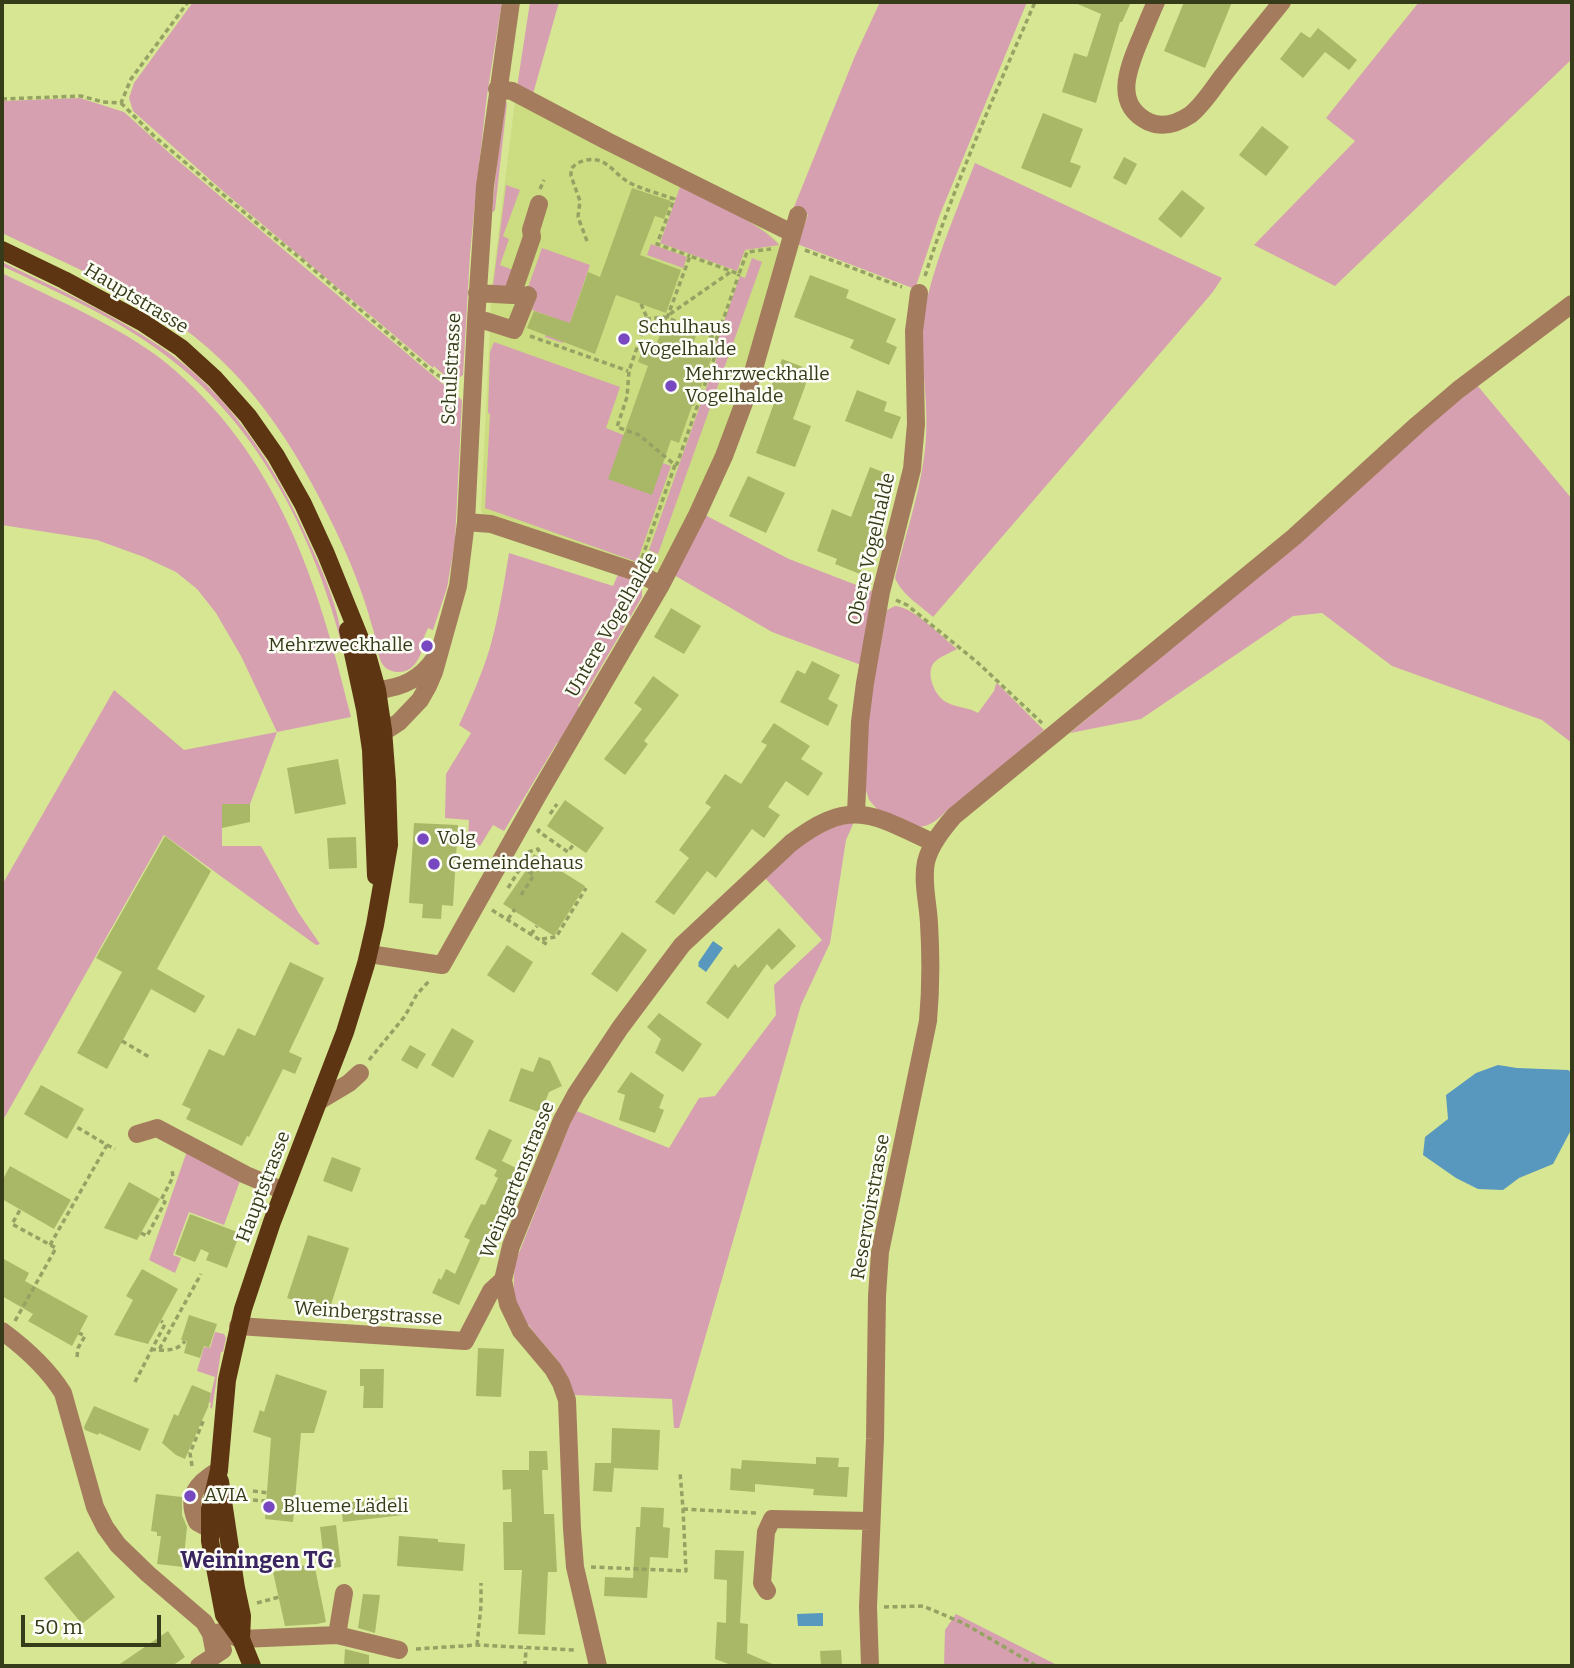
<!DOCTYPE html>
<meta charset="utf-8">
<style>
body{margin:0}
#map{position:relative;width:1574px;height:1668px;overflow:hidden;background:#d6e693;font-family:Bitter,serif}
canvas{display:block}
.frame{position:absolute;inset:0;border:4px solid #363c1a;pointer-events:none}
.scale{position:absolute;left:21px;top:1615px;width:140px;height:32px;box-sizing:border-box;border:4px solid #363c1a;border-top:0;padding-left:9px;font-size:21px;line-height:24px;white-space:nowrap;color:#363c1a;-webkit-text-stroke:5px #fcfef6;paint-order:stroke}
</style>
<div id="map">
<canvas width="1574" height="1668"></canvas>
<div class="frame"></div>
<div class="scale">50 m</div>
</div>
<script>
const c = document.querySelector('canvas').getContext('2d');
c.lineJoin = 'round';
function fill(path, color) { c.fillStyle = color; c.fill(path, 'evenodd'); }
function stroke(path, color, width, dash) { c.strokeStyle = color; c.lineWidth = width; c.lineCap = dash ? 'butt' : 'round'; c.setLineDash(dash || []); c.stroke(path); }
function label(font, color, halo, rows, align = 'center') {
  c.font = font + ' Bitter,serif'; c.lineWidth = 5; c.setLineDash([]); c.textBaseline = 'middle'; c.strokeStyle = halo; c.fillStyle = color; for (const [text, x, y, turn = 0] of rows) {
    c.save(); c.translate(x, y); c.rotate((+turn || 0) * Math.PI / 180); c.textAlign = isNaN(turn) ? turn : align; if (halo) c.strokeText(text, 0, 0); c.fillText(text, 0, 0); c.restore();
  }
}
fill(new Path2D(`
 M515 101 756 223 775 239 782 247 757 342 709 475 660 570 653 571 484 515 481 511 492 285Z`), '#cbdc81');
fill(new Path2D(`
 M193 2H502L487 95 476 192 470 254 463 375C452 385 443 374 434 366L433 368 224 192 133 111 129 98 134 83Z
 M530 2H559L533 94 517 87Z
 M880 2H1027L939 217 915 289 797 244 808 215 794 207 855 56Z
 M1419 2H1572V59L1335 286 1254 245 1355 141 1326 118Z
 M80 98 124 112 176 159 462 400 455 541 447 588 433 630 428 628 422 642 425 643C420 656 415 672 399 672 394 672 387 670 384 666 377 659 376 636 372 626 363 592 349 558 334 527 295 445 245 367 167 317 115 283 58 260 2 233V101Z
 M505 101 507 103 495 210 493 212 492 211 503 105Z
 M975 163 1222 278 1212 293 933 617C920 605 902 595 895 578 906 531 923 486 926 437 929 391 916 345 927 299 938 253 958 207 975 163Z
 M506 185 520 190 503 236 509 239 500 265 513 270 507 285 503 287 493 286Z
 M680 187C708 201 760 222 779 245L745 250 737 271 660 243Z
 M651 244 687 257 683 268 647 255Z
 M542 248 590 265 563 343 545 337 552 317 532 310 536 297 526 293Z
 M752 258 762 262 658 554 649 550 720 349 715 347 740 276 745 278Z
 M2 262C56 288 111 313 161 347 228 393 272 461 305 533 322 570 340 608 343 649 315 539 261 428 169 358 119 319 59 293 2 266Z
 M2 273C54 299 120 326 165 362 278 454 318 582 351 717L277 732 250 804 222 805V846H261L298 912 320 944 316 945 164 835 2 1122V885L114 690 184 750 277 732 241 656 216 613 197 589 176 572 144 557 97 540 2 525Z
 M494 342 620 387 606 428 631 438 627 450 671 466 637 562 485 508 490 414 488 413 490 352Z
 M1477 385 1572 499V743L1542 720 1392 666 1322 613 1293 616 1141 719 1070 733 1285 554 1404 445Z
 M705 515 789 559 877 593 861 665 772 632 674 575Z
 M509 553 613 586 619 572 638 581 642 587V597L578 706 582 710 563 742 557 743 504 831 493 825 480 846 468 839 469 820 445 818 446 774 471 733 459 725C471 699 483 672 491 644 499 614 504 584 509 553Z
 M895 606C914 607 942 637 957 649 950 653 938 657 933 664 926 675 935 696 946 702 957 708 968 707 978 713L994 691 996 684H998L1044 730 993 774 947 810C939 819 931 826 919 827L878 810 869 800 865 787 869 705 887 610Z
 M854 822 846 840 830 943 801 1005 679 1428H674L672 1399 574 1395C570 1382 565 1371 557 1360 542 1340 520 1322 515 1296 513 1285 514 1275 515 1263L571 1121 577 1111 669 1148 699 1098 715 1096 776 1015 774 985 822 940 765 878C794 852 814 829 854 822Z
 M187 1151 240 1181 224 1225 189 1212 173 1255 181 1258 175 1273 149 1260Z
 M215 1332 224 1334 226 1338 223 1352H221L212 1409 210 1407 211 1403 209 1402 215 1377 197 1371 204 1347 210 1348Z
 M956 1614 1059 1666H944L945 1630Z`), '#d6a0b1');
fill(new Path2D(`
 M713 941 723 948 706 972 698 966 699 964 698 963Z
 M1498 1065 1517 1068 1568 1070 1572 1073V1120L1570 1132 1553 1164 1519 1178 1503 1190 1478 1189 1456 1178 1423 1155 1425 1137 1448 1119 1446 1095 1476 1073Z
 M823 1613V1626H798L797 1614Z`), '#5897be');
fill(new Path2D(`
 M1073 2H1131L1122 22H1120L1096 103 1062 92 1074 53 1087 57 1101 14Z
 M1184 2H1232L1205 68 1164 51Z
 M1318 28 1357 60 1349 70 1325 52 1303 78 1280 59 1301 32 1310 38Z
 M1043 113 1083 129 1070 162 1081 166 1071 188 1021 168Z
 M1262 126 1289 147 1266 176 1239 155Z
 M1124 157 1137 164 1126 185 1113 178Z
 M632 188 671 201 664 219 655 216 640 255 681 270 666 313 616 295 595 354 527 328 534 311 570 323 588 272 600 277Z
 M1182 190 1205 208 1181 238 1158 219Z
 M810 275 849 290 846 298 896 319 886 342 897 347 889 365 850 348 854 340 794 317Z
 M664 322 697 333 693 344 714 351 694 406H692L679 443 671 440 652 495 608 479 648 366 638 362 646 339 657 343Z
 M782 359 811 370 793 419 811 426 795 467 756 453 778 392 770 389Z
 M857 390 887 402 884 411 901 417 892 439 845 421Z
 M870 467 888 474 869 524 879 528 860 574 835 564 837 559 817 551 832 509 851 517Z
 M748 476 785 493 766 533 729 516Z
 M671 608 701 626 684 654 654 637Z
 M812 661 840 675 828 699 838 705 828 726 780 702 797 670 805 674Z
 M653 676 679 695 644 741 648 744 625 775 604 759 642 709 634 703Z
 M774 723 810 746 801 759 823 773 808 796 786 781 768 807 780 815 764 838 752 829 716 878 707 871 674 915 655 902 689 858 679 850 711 807 705 803 725 774 741 784 767 745 761 742Z
 M338 759 346 804 295 814 287 768Z
 M565 800 604 828 586 853 547 826Z
 M222 804H250V822L222 828Z
 M414 823 458 825 453 906 442 905 441 919 422 918 423 904 409 903Z
 M165 836 211 871 157 969 205 996 195 1013 151 989 107 1069 77 1053 122 972 96 958Z
 M356 837 357 868 329 869 327 838Z
 M534 854 585 886 554 936 503 904 527 869 525 868Z
 M779 928 796 946 772 970 767 964 728 1019 706 1003 732 967 735 964 738 968Z
 M622 932 647 950 617 992 591 974Z
 M507 945 533 962 514 993 487 975Z
 M290 962 324 978 289 1052 302 1058 295 1074 283 1069 249 1137 247 1136 242 1146 186 1119 191 1109 182 1105 209 1049 224 1056 238 1028 255 1036Z
 M659 1013 702 1044 683 1072 655 1053 661 1039 647 1027Z
 M452 1028 474 1041 453 1078 431 1065Z
 M410 1045 426 1054 417 1069 401 1060Z
 M539 1057 550 1061 562 1086 549 1092 541 1113 509 1101 521 1068 533 1072Z
 M631 1072 664 1095 659 1108 664 1110 655 1133 619 1120 625 1095 617 1092Z
 M41 1085 84 1109 67 1139 24 1114Z
 M489 1129 512 1140 502 1161 518 1169 503 1202 505 1203 500 1213 506 1216 489 1249 485 1248 459 1305 432 1293 439 1278 441 1280 446 1269 455 1274 470 1240 464 1237 481 1204 485 1205 498 1178 494 1176 497 1170 475 1159Z
 M332 1157 361 1168 352 1192 323 1181Z
 M10 1166 71 1200 54 1229 2 1199V1181Z
 M129 1182 160 1199 137 1240 104 1228Z
 M190 1214 240 1233 227 1268 206 1260 209 1253 201 1249 195 1262 175 1254Z
 M308 1235 349 1248 329 1311 287 1298Z
 M2 1258 29 1273 25 1281 88 1316 72 1346 28 1321 33 1314 2 1296Z
 M142 1269 178 1289 148 1344 114 1335 133 1300 126 1296Z
 M189 1315 217 1324 209 1348 204 1346 200 1358 184 1353 187 1341 181 1340Z
 M478 1348 504 1349 501 1397 476 1396Z
 M360 1369H384L383 1408H363L364 1386H360Z
 M276 1374 327 1391 314 1433H301L293 1522 265 1519 271 1438 253 1432 260 1410 264 1412Z
 M192 1385 211 1393 208 1407 185 1459 176 1455 162 1443 174 1414 178 1416Z
 M94 1406 149 1429 140 1451 99 1433 98 1435 85 1430 84 1427Z
 M612 1428 660 1430 658 1470 614 1468 612 1492 593 1491 595 1463H611Z
 M529 1451H547L548 1470H542L544 1514H554L557 1572H548L545 1635 518 1634 522 1570H504L503 1522H512L511 1489 503 1490 502 1470H529Z
 M816 1457 839 1458 838 1467H849L847 1497 813 1495 814 1489 755 1484V1492L730 1490 731 1468 741 1469 742 1460 816 1464Z
 M156 1494 182 1497V1515L187 1527 183 1567 157 1564 161 1536H157V1532L151 1531Z
 M401 1497 403 1515 343 1522 341 1503Z
 M641 1507 664 1508 663 1527 670 1528 668 1558 650 1557 647 1598 604 1596 605 1577 633 1578 636 1527H640Z
 M336 1525 341 1567 325 1569 320 1527Z
 M399 1536 438 1539V1542L465 1544 463 1571 397 1566Z
 M715 1550 744 1551 740 1623 748 1624 747 1653 777 1666H734L715 1659 717 1622 726 1623 727 1580 714 1579Z
 M78 1551 115 1597 82 1624 44 1578Z
 M314 1563 326 1622 317 1624 285 1626 273 1572Z
 M363 1594 380 1595 375 1633 358 1628Z
 M168 1631 185 1657 172 1666H117Z
 M345 1649 369 1655V1666H344Z
 M841 1650 842 1666H821L820 1651Z`), '#a9b867');
stroke(new Path2D(`
 M2 99 81 96 103 102 121 103 131 79 188 2
 M121 103 154 136 265 230 300 258 433 372 455 386
 M540 189 544 180
 M587 241 578 217 580 201 571 176V169C579 159 595 156 606 164 615 170 621 179 632 184 645 190 660 194 674 199L657 244 690 256
 M805 250 902 287
 M925 276C955 182 996 92 1035 2
 M641 304 647 318
 M670 314 732 271
 M667 318 690 256 739 274 747 252 771 249
 M644 328 660 333
 M530 336 628 371
 M675 465 677 464 717 350 713 349 739 274
 M642 558 675 465 639 435 617 427 627 397 629 371 647 319 664 317 697 329 699 333 717 337
 M896 600 907 605 977 662 1042 723
 M550 814 557 804
 M540 829 538 831 568 852 573 845
 M528 852 538 849 544 862
 M508 888 521 867 522 861
 M521 895 534 875 521 867
 M492 910 548 945
 M508 919 515 909
 M531 934 537 926
 M542 939 556 937 586 888
 M122 1041 151 1058
 M369 1060 405 1016 417 994 430 980
 M107 1145 115 1149
 M141 1233 147 1236 165 1202 161 1200 173 1177 172 1169
 M50 1245 107 1145 75 1126
 M15 1321 56 1248 12 1224 20 1210
 M151 1349 157 1350 160 1348 201 1274
 M159 1350C169 1351 179 1349 185 1341
 M77 1357 78 1348 85 1336 79 1333
 M135 1382 165 1324 161 1321
 M192 1466 190 1453 204 1419H203
 M253 1491 269 1493
 M253 1500 266 1501
 M683 1509 757 1513
 M591 1567 686 1571 683 1509 680 1472
 M257 1603 279 1597
 M884 1607 923 1606 963 1623 1037 1666
 M477 1645 481 1606V1583
 M416 1649 477 1645 576 1650
 M525 1666 526 1648`), '#96a263', 3.5, [5, 3.5]);
stroke(new Path2D(`
 M1156 2C1150 15 1145 28 1139 42 1128 69 1113 105 1149 122 1163 128 1178 123 1190 115 1202 106 1212 90 1221 78 1241 52 1262 27 1282 2
 M497 89 512 91 607 141 792 233
 M477 293 512 295 532 237 531 230 539 204
 M476 321H486L514 330 528 295
 M466 522 491 524 636 572 661 585
 M377 690C402 688 421 679 435 658
 M383 730 390 728 399 722 420 700 428 686 434 672 458 586 466 522 476 321 485 186 511 2
 M856 813 860 722 865 683 881 592 912 469 916 424 914 331 919 293
 M369 954 442 965 539 793 661 585 697 515 724 456 745 400 798 215
 M319 1101 349 1083 360 1073
 M137 1134 157 1128 246 1175 284 1191
 M238 1326 465 1341 491 1291 503 1280
 M2 1331C25 1348 48 1369 63 1393L95 1507 105 1527 118 1545 148 1574 204 1622 211 1634 215 1655
 M219 1470C197 1483 185 1496 197 1522L210 1529H222
 M767 1591 762 1583 766 1532 772 1519 871 1521
 M211 1634 221 1632 241 1639 337 1635 399 1650
 M337 1635 344 1593
 M199 1666 223 1650
 M598 1666 575 1567 572 1529 567 1400 561 1383 553 1369 521 1331 508 1304 503 1280 511 1246 562 1120 576 1094 620 1028 682 945 791 843C851 797 872 814 934 843
 M870 1666 868 1607 875 1439 877 1296 880 1252 928 1021C931 988 931 956 929 923 928 903 922 882 926 862 930 845 943 829 954 816L1294 537 1417 425 1458 390 1572 304`), '#a47c5d', 18);
stroke(new Path2D(`
 M2 250 64 280 142 322 181 348 215 379 248 416 276 456 303 504 326 554 368 658 377 690 383 730 387 782 389 845 375 925 366 964 345 1032 272 1222 243 1309 227 1380 219 1470 210 1509V1541L224 1615 241 1639 252 1666
 M348 630 365 709 371 750 376 876
 M220 1481 236 1588 242 1616 241 1639`), '#5e3512', 18);
for (const [x, y, r, color] of [
 [624,339,7,"#7748c0"],
 [671,386,7,"#7748c0"],
 [427,646,7,"#7748c0"],
 [423,839,7,"#7748c0"],
 [434,864,7,"#7748c0"],
 [190,1496,7,"#7748c0"],
 [269,1507,7,"#7748c0"]
]) { const dot = new Path2D(); dot.arc(x, y, r, 0, 2 * Math.PI); c.fillStyle = color; c.fill(dot); stroke(dot, '#fcfef6', 2.5); }
label('19px', '#363c1a', '#fcfef6', [
 ["Hauptstrasse",136,299,31],
 ["Schulstrasse",452,369,-87],
 ["Obere Vogelhalde",872,549,-77],
 ["Untere Vogelhalde",612,625,-60],
 ["Weingartenstrasse",518,1180,-68],
 ["Hauptstrasse",264,1187,-69],
 ["Reservoirstrasse",871,1207,-80],
 ["Weinbergstrasse",368,1314,4]
]);
label('19px', '#363c1a', '#fcfef6', [
 ["Schulhaus",638,328],
 ["Vogelhalde",638,350],
 ["Mehrzweckhalle",685,375],
 ["Vogelhalde",685,397],
 ["Mehrzweckhalle",413,646,"right"],
 ["Volg",437,839],
 ["Gemeindehaus",448,864],
 ["AVIA",204,1496],
 ["Blueme Lädeli",283,1507]
], 'left');
label('bold 23px', '#3b2560', '#fcfef6', [
 ["Weiningen TG",257,1562]
]);
</script>
